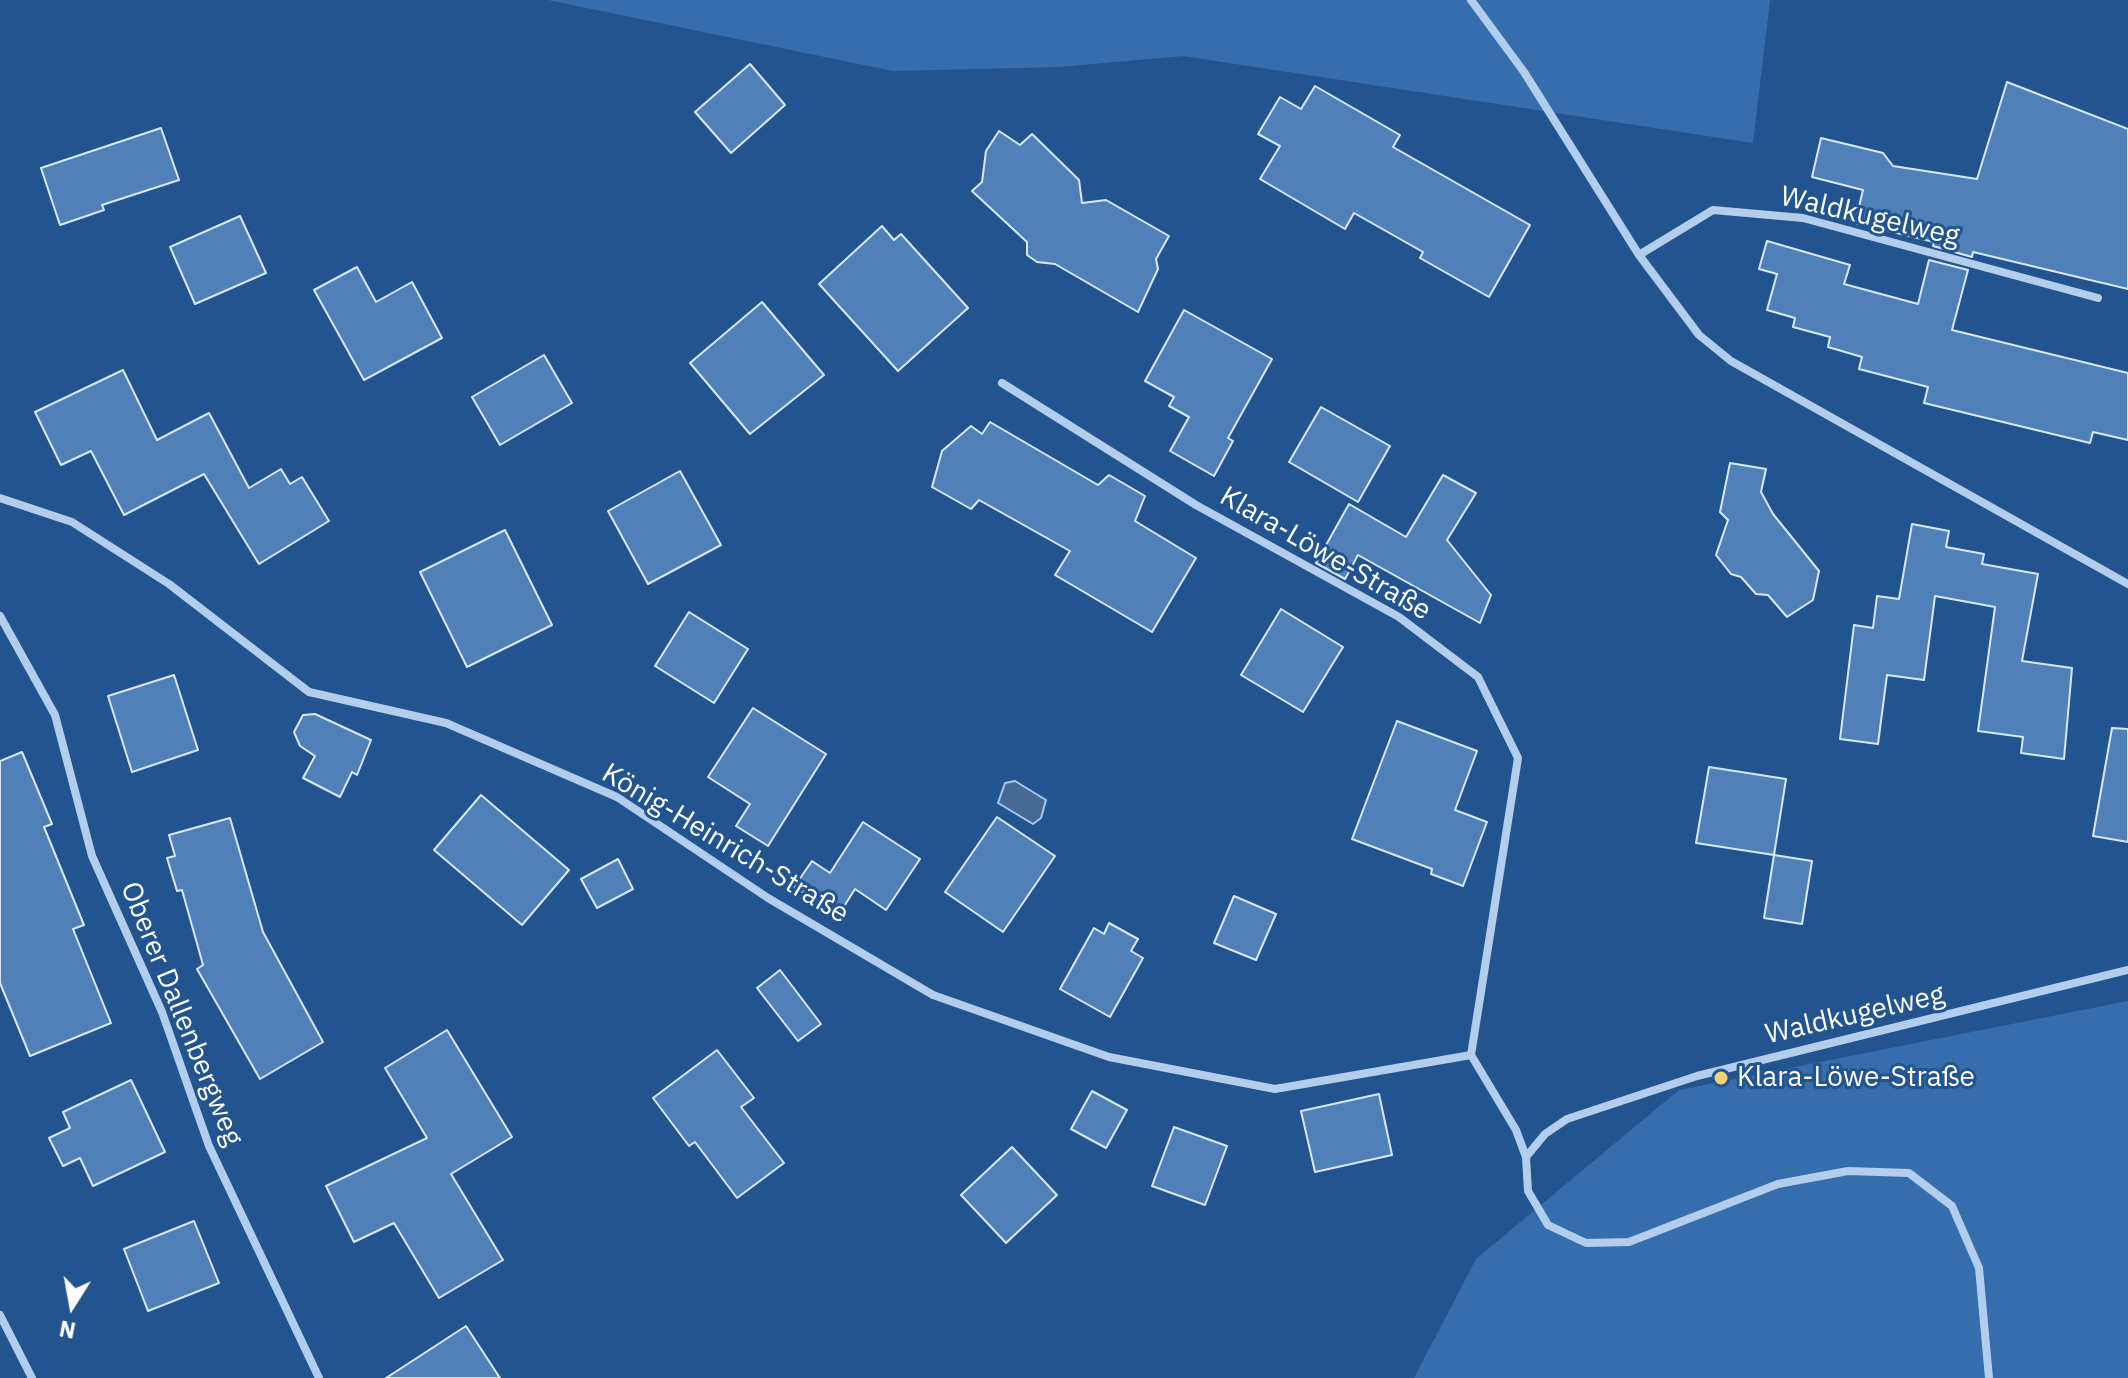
<!DOCTYPE html>
<meta charset="utf-8">
<style>
body{margin:0}
#map{position:relative;width:2128px;height:1378px;overflow:hidden;background:#225490;font-family:"IBM Plex Sans",sans-serif}
canvas{display:block}
.north{position:absolute;left:32px;top:1266px;width:80px;height:80px;-webkit-text-stroke:6px #225490;paint-order:stroke;rotate:191deg;font-size:22px;font-weight:700;line-height:32px;text-align:center;color:#fff}
.north::after{content:'';display:block;margin:auto;width:28px;height:36px;background:#fff;clip-path:polygon(50% 0,100% 100%,50% 72%,0 100%)}
</style>
<div id="map">
<canvas width="2128" height="1378"></canvas>
<div class="north">N</div>
</div>
<script>
const c = document.querySelector('canvas').getContext('2d');
c.lineJoin = 'round';
function fill(path, color) { c.fillStyle = color; c.fill(path, 'evenodd'); }
function stroke(path, color, width, dash) { c.strokeStyle = color; c.lineWidth = width; c.lineCap = dash ? 'butt' : 'round'; c.setLineDash(dash || []); c.stroke(path); }
function label(font, color, halo, rows, align = 'center') {
  c.font = font + ' "IBM Plex Sans",sans-serif'; c.lineWidth = 6; c.setLineDash([]); c.textBaseline = 'middle'; c.strokeStyle = halo; c.fillStyle = color; for (const [text, x, y, turn = 0] of rows) {
    c.save(); c.translate(x, y); c.rotate((+turn || 0) * Math.PI / 180); c.textAlign = isNaN(turn) ? turn : align; if (halo) c.strokeText(text, 0, 0); c.fillText(text, 0, 0); c.restore();
  }
}
fill(new Path2D(`
 M548 0H1770L1753 143 1183 56 1059 67 893 71Z
 M2128 1001V1378H1414L1476 1259 1679 1090Z`), '#366ead');
const water = new Path2D(`
 M1015 781 1046 800 1041 818 1033 824 998 803 1005 783Z`);
fill(water, '#476a95');
stroke(water, '#a7c9ed', 2);
const building = new Path2D(`
 M750 64 785 105 731 153 695 112Z
 M2007 82 2128 129V289L1973 252 1972 257 1933 246 1934 242 1855 223 1863 190 1812 177 1821 138 1883 153 1893 166 1977 179Z
 M1315 86 1400 135 1393 147 1530 225 1489 297 1420 258 1423 252 1354 213 1345 229 1260 179 1280 146 1258 134 1280 97 1301 109Z
 M161 128 179 180 102 205 104 210 60 225 41 168Z
 M999 131 1020 145 1032 134 1079 180 1082 203 1106 200 1169 236 1156 259 1158 269 1138 312 1055 264 1037 262 1027 255V242L972 191 982 182 986 151Z
 M240 216 266 273 195 304 170 247Z
 M882 226 894 240 901 234 968 308 898 371 819 284Z
 M1767 241 1850 265 1844 284 1918 304 1929 260 1968 270 1952 330 2128 373V440L2093 432 2090 443 1924 403 1928 387 1859 369 1862 357 1828 347 1830 337 1793 327 1795 318 1767 310 1777 274 1759 269Z
 M357 267 376 302 412 282 442 338 364 380 314 290Z
 M762 302 824 375 750 434 690 363Z
 M1184 310 1272 359 1228 438 1233 441 1214 476 1170 451 1189 417 1169 406 1174 397 1145 381Z
 M544 355 572 403 500 445 472 397Z
 M123 370 157 440 209 413 249 488 281 469 290 484 302 477 329 521 259 564 204 474 124 515 91 451 61 465 35 412Z
 M1321 407 1390 446 1358 502 1289 462Z
 M990 422 1098 485 1109 475 1145 496 1135 521 1196 558 1152 632 1055 575 1070 551 979 500 971 509 932 487 942 451 971 426 982 434Z
 M1730 463 1766 469 1761 492 1773 514 1819 571 1813 600 1787 617 1768 595 1756 594 1741 577 1731 574 1716 555 1728 520 1720 512Z
 M680 471 721 545 648 584 608 511Z
 M1443 475 1476 493 1447 540 1491 595 1480 623 1358 555 1345 579 1316 563 1349 504 1406 537Z
 M1912 524 1949 531 1946 547 1984 554 1982 564 2038 574 2022 661 2072 668 2064 759 2021 753 2023 737 1978 731 1995 607 1935 596 1924 680 1887 675 1878 744 1840 739 1854 625 1873 628 1877 596 1899 599Z
 M505 530 552 625 467 667 420 572Z
 M1281 609 1343 647 1303 712 1241 675Z
 M689 612 748 649 714 703 655 666Z
 M174 675 198 750 132 772 108 696Z
 M753 708 826 754 768 846 736 826 750 804 708 777Z
 M315 714 371 740 357 775 352 772 340 797 303 778 315 756 300 746 294 732 303 715Z
 M1397 721 1477 751 1455 810 1487 822 1463 886 1431 874 1432 869 1352 839Z
 M2112 728 2128 729V842L2093 836Z
 M22 752 52 824 44 827 84 925 73 929 111 1023 30 1056 0 983V761Z
 M1709 767 1786 779 1774 855 1696 843Z
 M481 795 569 870 522 925 434 850Z
 M997 817 1055 856 1003 932 945 892Z
 M230 818 263 932 323 1042 260 1079 197 969 203 965 182 890 177 891 167 858 175 856 169 835Z
 M863 822 920 859 886 910 855 889 838 916 794 887 812 861 830 873Z
 M1774 855 1812 861 1802 924 1764 918Z
 M618 859 633 889 597 908 581 879Z
 M1234 896 1276 914 1256 960 1214 943Z
 M1109 923 1138 939 1131 951 1143 958 1110 1017 1060 989 1094 928 1104 934Z
 M780 970 821 1024 798 1041 757 988Z
 M447 1030 512 1137 451 1174 503 1260 439 1298 394 1223 354 1242 326 1186 427 1138 385 1068Z
 M717 1050 754 1098 741 1107 784 1163 737 1198 695 1142 689 1146 653 1098Z
 M131 1080 165 1152 93 1186 80 1158 63 1166 49 1138 70 1128 63 1112Z
 M1092 1091 1127 1110 1106 1148 1071 1129Z
 M1379 1094 1392 1155 1315 1172 1301 1111Z
 M1174 1127 1227 1146 1205 1205 1152 1186Z
 M1012 1147 1057 1195 1006 1243 961 1195Z
 M194 1221 219 1283 148 1311 124 1249Z
 M466 1326 500 1378H386Z`);
fill(building, '#4f80b8');
stroke(building, '#d9e8f9', 2);
stroke(new Path2D(`
 M1471 0 1524 72 1639 255 1699 335 1731 361 2128 584
 M1639 255 1713 210 1803 218 2098 298
 M1002 383 1196 505 1399 617 1478 677 1518 758 1471 1055 1516 1130 1526 1157
 M0 498 72 522 169 584 309 692 446 723 617 797 768 898 933 995 1109 1057 1275 1089 1471 1055
 M0 616 55 715 92 856 162 1012 209 1146 319 1378
 M0 1315 32 1378
 M1989 1378 1979 1268 1952 1206 1909 1173 1848 1171 1778 1184 1629 1242 1586 1243 1548 1225 1528 1191 1526 1157 1545 1134 1567 1119 1697 1076 2128 970`), '#b3ceec', 8);
for (const [x, y, r, color] of [
 [1721,1078,8,"#f8d076"]
]) { const dot = new Path2D(); dot.arc(x, y, r, 0, 2 * Math.PI); c.fillStyle = color; c.fill(dot); stroke(dot, '#225490', 3); }
label('28px', '#fff', '#225490', [
 ["Waldkugelweg",1870,217,13],
 ["Klara-Löwe-Straße",1325,554,30],
 ["König-Heinrich-Straße",725,844,31],
 ["Oberer Dallenbergweg",181,1014,68],
 ["Waldkugelweg",1855,1015,-13]
]);
label('28px', '#fff', '#225490', [
 ["Klara-Löwe-Straße",1737,1078]
], 'left');
</script>
